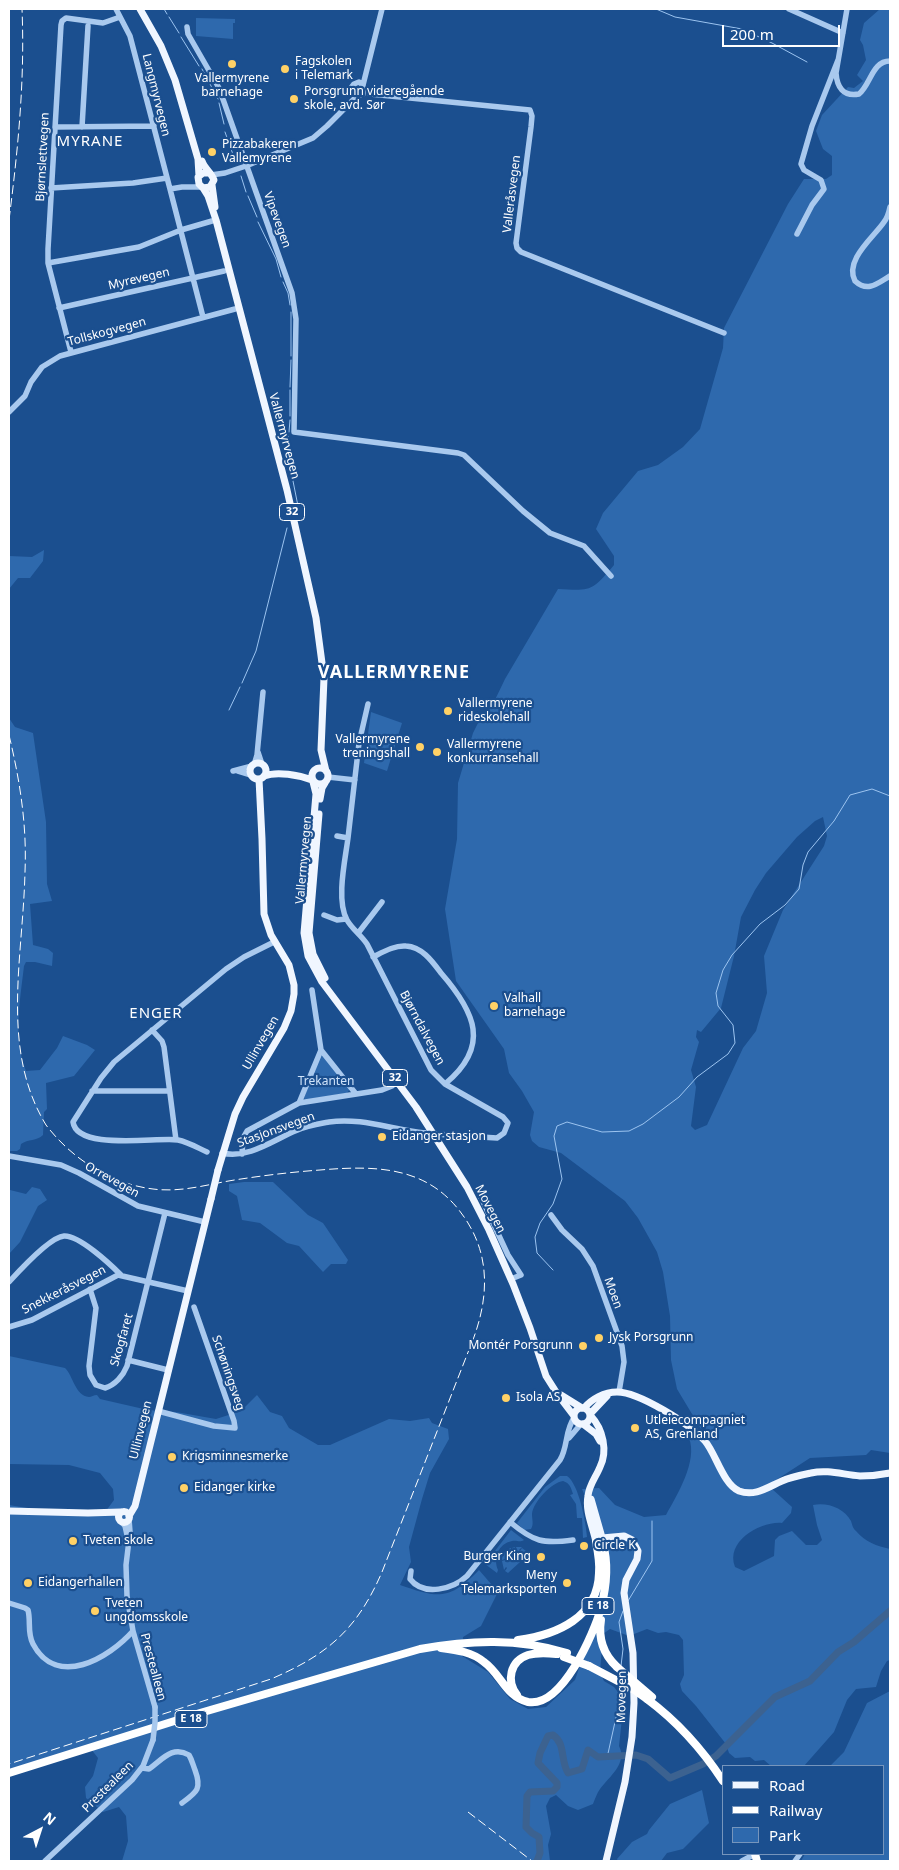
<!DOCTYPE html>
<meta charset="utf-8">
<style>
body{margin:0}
#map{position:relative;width:899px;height:1870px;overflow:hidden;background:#1b4f8f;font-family:"Noto Sans",sans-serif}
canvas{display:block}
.frame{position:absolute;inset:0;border:10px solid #fff;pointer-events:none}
.legend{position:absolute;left:722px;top:1765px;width:162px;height:90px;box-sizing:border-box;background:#1b4f8f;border:1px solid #7695bc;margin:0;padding:6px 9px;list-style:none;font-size:15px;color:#fff}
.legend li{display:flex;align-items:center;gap:10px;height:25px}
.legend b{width:25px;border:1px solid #7695bc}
.north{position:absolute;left:15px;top:1805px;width:50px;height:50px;-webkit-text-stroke:4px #1b4f8f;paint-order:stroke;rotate:40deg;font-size:14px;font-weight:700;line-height:20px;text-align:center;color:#fff}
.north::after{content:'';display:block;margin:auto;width:18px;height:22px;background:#fff;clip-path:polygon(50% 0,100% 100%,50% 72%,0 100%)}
.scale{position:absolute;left:722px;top:25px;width:118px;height:22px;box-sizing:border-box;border:2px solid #fff;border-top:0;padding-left:6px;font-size:15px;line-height:18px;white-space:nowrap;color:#fff;-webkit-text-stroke:4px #1b4f8f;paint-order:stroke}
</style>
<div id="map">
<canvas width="899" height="1870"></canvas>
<div class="frame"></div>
<ul class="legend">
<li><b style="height:6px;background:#f0f6ff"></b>Road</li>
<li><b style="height:6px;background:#fff"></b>Railway</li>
<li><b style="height:14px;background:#2e69ad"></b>Park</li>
</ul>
<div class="north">N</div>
<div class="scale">200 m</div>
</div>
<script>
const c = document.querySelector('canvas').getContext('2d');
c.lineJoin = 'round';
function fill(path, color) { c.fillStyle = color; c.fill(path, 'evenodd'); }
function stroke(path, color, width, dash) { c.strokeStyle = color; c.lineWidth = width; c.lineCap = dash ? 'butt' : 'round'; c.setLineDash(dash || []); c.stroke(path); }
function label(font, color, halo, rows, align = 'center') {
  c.font = font + ' "Noto Sans",sans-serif'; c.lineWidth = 4.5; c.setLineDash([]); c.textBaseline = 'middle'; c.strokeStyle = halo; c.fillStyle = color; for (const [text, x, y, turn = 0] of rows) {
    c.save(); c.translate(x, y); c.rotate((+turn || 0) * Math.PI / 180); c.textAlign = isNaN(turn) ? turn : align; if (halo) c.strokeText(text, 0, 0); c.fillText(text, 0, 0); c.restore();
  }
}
fill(new Path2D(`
 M880 9H890V1453L871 1450 866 1455 810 1458 773 1482 771 1488 792 1507 791 1513 782 1523C761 1521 725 1541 735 1567L744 1571 774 1556 775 1540 779 1536 792 1531 806 1545H817L822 1540 817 1525 813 1505C827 1502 844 1508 851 1521 852 1524 853 1529 856 1531 865 1542 877 1546 890 1549V1660L887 1661 881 1671 876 1687 856 1689 847 1700 834 1732 804 1766H771L764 1760 755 1761 750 1757 735 1758 729 1753 726 1744 696 1706 682 1691 680 1684 684 1675 683 1640 679 1635 666 1632 658 1633 647 1629 629 1636 610 1629 603 1634 600 1673 604 1681 614 1687 624 1700 619 1746C628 1763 609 1777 600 1789 597 1793 595 1799 593 1804L578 1810 568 1806 556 1795 550 1798 546 1806 551 1834 548 1845 550 1861H122L128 1841 126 1816 119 1807 103 1812 86 1798 85 1787 93 1776 98 1758 91 1749 9 1775V1505L75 1516 103 1515 114 1500 113 1489 100 1473 69 1465 9 1464V1356L65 1368C73 1375 75 1396 89 1397 91 1397 94 1395 97 1395L100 1399 148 1410 176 1412 216 1419 241 1411 257 1395 270 1412 282 1416 289 1428 318 1445H330L389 1419 410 1421 429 1418 432 1423 448 1429 449 1439 430 1473 422 1499 409 1547 411 1562 400 1585C438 1598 449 1601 479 1570L498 1592 481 1626 463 1637 462 1656 488 1672 510 1699 528 1709 546 1707 575 1680 592 1630 603 1577 598 1527 582 1489 599 1488 615 1505 644 1517 666 1515C677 1495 698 1461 689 1438L701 1429 677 1389 671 1360 670 1316 663 1272 657 1252 638 1218 625 1201 561 1153 539 1147 532 1141 530 1135 534 1112 522 1091 509 1073 504 1049 456 981 445 909 457 839 458 783 473 733 479 721 493 704 505 679 558 589C592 591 592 591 614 565V556L596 529 603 513 638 471 658 465 683 447 700 429 723 348 724 328 788 204 804 179H826L832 175V156L823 149 816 131 822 115 848 87 854 88 863 81 857 75 866 60 863 45 860 40 864 23ZM823 817 827 836 824 846 783 910 764 956 767 993 756 1031 743 1048 707 1125 695 1130 691 1126 696 1087 691 1070 699 1042 696 1037 697 1030 701 1032 721 1008 734 956 741 917 755 890 766 873 797 837 815 821Z
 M196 18 235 19V23H233V39L196 36Z
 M44 550 43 561 30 578H18L9 589V556L32 557Z
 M371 712 402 723 387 771 364 763Z
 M9 718 15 727 33 733 46 822 47 884 52 901 30 904 33 945 48 949 53 953 52 966 35 962H26L24 966C20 1001 13 1037 26 1071L40 1070 57 1048 63 1036 87 1045 95 1050 74 1076 46 1083 47 1109 44 1112 43 1135C37 1141 28 1139 21 1144L20 1149 17 1151H9Z
 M322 1056H324L350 1089 347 1093 305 1100 304 1098 320 1057Z
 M244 1182H273L308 1215 323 1223 348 1260 346 1264H331L323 1272 299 1246 287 1243 260 1223 242 1220 237 1196 229 1191V1184Z
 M32 1187 40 1189 47 1200 38 1206 20 1242 9 1254V1192L10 1190 26 1194Z
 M560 1476H567C579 1484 586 1523 587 1537L583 1538 582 1518H577L576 1504 570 1495 573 1494C571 1488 570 1483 563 1481 552 1482 533 1502 532 1514 532 1520 534 1524 531 1529L524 1530 517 1523 545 1487Z
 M511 1530 524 1540C519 1543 518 1540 512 1541 498 1544 493 1558 498 1570L497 1573 485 1564Z
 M515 1547V1550H517L516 1547H522L519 1550 520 1551 522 1548 526 1551 520 1562 508 1573 505 1571 507 1568 506 1567 504 1570 502 1561 505 1560V1559L502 1560C502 1554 506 1550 511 1548V1551L513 1550 512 1548Z
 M890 1691V1861H801L805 1854H883V1766H830L844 1752 867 1703Z
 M702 1790 709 1823 683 1849 667 1853 661 1861H618L617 1859 632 1842 647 1834 649 1830 670 1804Z`), '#2e69ad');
stroke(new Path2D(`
 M164 9 167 14
 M656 9 675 17 742 29 772 43 807 62
 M169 17 179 33
 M181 37 199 66
 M202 69 218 99
 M219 103 224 124
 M225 132 236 163
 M241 176 246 192
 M248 196 257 217
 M258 222 276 259 281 277
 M283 282 288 293 290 305
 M291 312V356
 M290 387 291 360
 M290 416V390
 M289 432 290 420
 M288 436 293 481 299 511
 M242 683 256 651 287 528
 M229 710 240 687
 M553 1270 537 1253 535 1237 540 1223 553 1204 562 1179 554 1136 557 1126 567 1122 602 1132 629 1131 643 1124 679 1097 697 1077 728 1054 735 1043 733 1025 718 1006 716 993 723 970 732 955 760 924 785 905 799 889 803 865 808 852 834 821 850 795 872 789 890 796
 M628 1601 652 1561V1521
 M621 1666 623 1649 619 1622 623 1611
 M607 1758 619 1704 620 1685`), '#9cc4f0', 1);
stroke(new Path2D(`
 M537 1861 540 1853 539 1837 532 1833 526 1827 527 1796 530 1792 553 1791 557 1787V1783L538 1763 540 1753 548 1736 553 1735C566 1744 560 1760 568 1773L582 1769 588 1750 598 1757 636 1755 648 1759 670 1778 703 1764 716 1756 775 1697 810 1681 838 1652 854 1642 890 1611`), '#3c6290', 7);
stroke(new Path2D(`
 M116 9 130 36 170 189 182 187H201
 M789 9 843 33
 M847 9 836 73C837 87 843 97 859 94 871 84 872 61 890 61
 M187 27 188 34 219 88 292 293 296 319 294 432 458 453 464 455 523 511 550 533 584 546 611 576
 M363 85 382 9
 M370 94 530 110 532 116 531 127 516 243 517 248 521 252 724 333
 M55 127 154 126
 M82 127 88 26
 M211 175 225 173 246 166 313 138 327 126 357 96 363 94V85L359 82 354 84 351 88 353 92 357 96
 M51 188 133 183 167 178
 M170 189 203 317
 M890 207C889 212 888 217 884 222 874 237 844 260 855 281 868 293 878 283 890 276
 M797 234 812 205 824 189 821 180 804 170 801 164 812 126 838 60
 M48 263 139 247 181 230 212 221
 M59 308 224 271
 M71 352 48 263V249L61 25 62 21 66 18 103 23 120 17
 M9 412 25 396 31 382 42 367 60 356 235 309
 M258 752 262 764
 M254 765 257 755 263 692
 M233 771 252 766
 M238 771 251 775
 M328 777 355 780
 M337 836 348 838C345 861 336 900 347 920 352 929 361 935 367 944L431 1070 445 1084 503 1117 508 1123 504 1133 497 1138 448 1135
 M348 838 359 743 368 704
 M324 915 337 920 346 919
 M359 932 382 902
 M373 957C383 952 395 945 406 946 422 947 432 961 441 973 475 1012 491 1046 445 1084
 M312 990 321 1050 356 1094
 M152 1030 162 1041 164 1047 176 1140
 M92 1091H169
 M299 1103 321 1050
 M207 1152C198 1148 188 1142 178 1140 157 1137 77 1151 73 1122L101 1078 114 1062 226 969 244 957 274 942
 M222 1153C248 1159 272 1141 295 1131 305 1126 318 1124 329 1122 361 1117 393 1130 425 1133
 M242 1154 243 1138 247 1131 299 1103 382 1090 392 1086
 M9 1156 61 1165 79 1173 138 1206 205 1222
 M481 1197 508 1255 521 1275 511 1279
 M551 1215 562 1230 582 1249 593 1266 622 1346 624 1362 619 1392
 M9 1282C19 1271 50 1237 64 1236 79 1235 110 1264 121 1275
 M90 1289 96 1308 89 1366 90 1375 96 1385 105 1388C115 1385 123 1376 127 1366L165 1213
 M9 1327 32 1320 118 1275 188 1291
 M128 1360 168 1370
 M158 1411 214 1426 235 1428 234 1421 194 1307
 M569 1438 581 1424
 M129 1519 130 1532 126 1565 127 1596 133 1631 155 1707
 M122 1522 125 1526 127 1535
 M510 1522C534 1542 543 1544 573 1540
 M411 1571 410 1579C424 1597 453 1589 467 1576L560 1460C568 1447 565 1430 574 1418
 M9 1603 25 1608 28 1610C31 1621 27 1633 33 1644 57 1689 109 1658 133 1631
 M142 1768 149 1769C162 1760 172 1745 189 1755 192 1760 193 1765 195 1770 202 1789 197 1792 182 1803
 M45 1861 132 1780 143 1766 153 1740
 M742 1861 755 1854
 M795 1861 800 1854`), '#a9c9ee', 5.5);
stroke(new Path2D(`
 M140 9 161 46 175 80 198 159 199 176
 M202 161C204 168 211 172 214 180L210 187 203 188 199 184 198 177 203 173H208
 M212 185 215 207
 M203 188 208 196 216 220 287 490 316 618 324 678 321 750 326 771
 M250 771a8 8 0 1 1 16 0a8 8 0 1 1-16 0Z
 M312 776a8 8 0 1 1 16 0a8 8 0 1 1-16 0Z
 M264 776C277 771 299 775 312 780
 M313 782 316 794 304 933 308 956 322 982 416 1107 467 1187 489 1230 513 1284 530 1328 546 1376 558 1395 574 1416
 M320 799 322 788 325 783
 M319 814 309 933 313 954 325 978
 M218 1170 235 1114 243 1097 284 1028 291 1011 294 994V985L289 965 271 935 264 914 262 839 259 779
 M561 1395 582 1408
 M574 1416a8 8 0 1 1 16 0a8 8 0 1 1-16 0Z
 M584 1408C592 1399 604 1392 617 1392 639 1392 690 1424 705 1441 716 1454 723 1484 739 1491 755 1497 768 1487 782 1481 791 1477 801 1475 811 1473 828 1469 844 1475 860 1476 870 1476 880 1475 890 1473
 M590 1414 607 1396
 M591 1416C603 1429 608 1451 600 1467 596 1477 589 1485 588 1496 585 1511 593 1527 596 1542
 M583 1424 596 1434 600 1441
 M591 1499 603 1541
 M9 1511 88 1513 121 1512
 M118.5 1517a5.5 5.5 0 1 1 11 0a5.5 5.5 0 1 1-11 0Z
 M129 1516 135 1506 211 1199
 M596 1542 602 1538 624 1536 632 1540 638 1551 637 1559 626 1580 624 1593 633 1653 634 1703 632 1737 625 1782 606 1861`), '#f0f6ff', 7);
stroke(new Path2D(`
 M601 1620C598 1639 603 1654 617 1667
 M518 1640C557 1635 598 1617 599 1573 600 1562 598 1552 596 1542
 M441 1648C457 1650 472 1652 484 1662 501 1674 506 1697 528 1702 562 1708 594 1633 601 1608 606 1588 609 1565 603 1544
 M589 1666 633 1689
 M517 1695C506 1681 510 1661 528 1655 538 1652 547 1653 557 1654
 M647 1699C678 1722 702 1749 723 1781
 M9 1773 200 1713 420 1649C470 1640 518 1638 567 1653
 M755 1854 757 1861`), '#fff', 8);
stroke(new Path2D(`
 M9 220C18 149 25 80 22 9
 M9 735C20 781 27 825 25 872 23 959 0 1049 46 1125 72 1159 111 1184 153 1189 184 1193 211 1183 241 1179 267 1175 293 1172 320 1170 379 1165 433 1166 468 1223 490 1259 488 1298 474 1337L382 1572C357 1630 327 1655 271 1679L9 1764
 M468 1812 532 1861`), '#fff', 1, [9, 4]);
stroke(new Path2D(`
 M425 1133 448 1135
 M153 1740 155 1722V1707`), '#a9c9ee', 5.5);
stroke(new Path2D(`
 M211 1199 218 1170`), '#f0f6ff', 7);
stroke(new Path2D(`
 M564 1657 589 1666
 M617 1667 652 1697
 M633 1689 647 1699`), '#fff', 8);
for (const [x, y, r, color] of [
 [232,64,5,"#ffd166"],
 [285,69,5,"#ffd166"],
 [294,99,5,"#ffd166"],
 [212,152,5,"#ffd166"],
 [448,711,5,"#ffd166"],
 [420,747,5,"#ffd166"],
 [437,752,5,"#ffd166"],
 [494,1006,5,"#ffd166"],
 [382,1137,5,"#ffd166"],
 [599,1338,5,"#ffd166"],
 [583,1346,5,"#ffd166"],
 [506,1398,5,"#ffd166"],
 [635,1428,5,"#ffd166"],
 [172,1457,5,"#ffd166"],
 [184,1488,5,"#ffd166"],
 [73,1541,5,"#ffd166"],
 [584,1546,5,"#ffd166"],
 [541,1557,5,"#ffd166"],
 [28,1583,5,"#ffd166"],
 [567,1583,5,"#ffd166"],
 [95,1611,5,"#ffd166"]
]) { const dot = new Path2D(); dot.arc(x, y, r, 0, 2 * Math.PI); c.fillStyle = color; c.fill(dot); stroke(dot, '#1b4f8f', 2); }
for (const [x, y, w] of [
 [292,512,25],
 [395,1078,25],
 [598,1606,32],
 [191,1719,32]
]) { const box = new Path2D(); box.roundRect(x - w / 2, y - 8.5, w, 17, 4); c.fillStyle = '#1b4f8f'; c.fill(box); stroke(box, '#fff', 1); }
label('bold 11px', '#fff', null, [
 ["32",292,512],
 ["32",395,1078],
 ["E 18",598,1606],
 ["E 18",191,1719]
]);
label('12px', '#fff', '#1b4f8f', [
 ["Fagskolen",295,62],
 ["i Telemark",295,76],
 ["Vallermyrene",232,79,"center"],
 ["barnehage",232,93,"center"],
 ["Porsgrunn videregående",304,92],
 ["skole, avd. Sør",304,106],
 ["Pizzabakeren",222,145],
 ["Vallemyrene",222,159],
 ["Vallermyrene",458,704],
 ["rideskolehall",458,718],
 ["Vallermyrene",410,740,"right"],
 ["treningshall",410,754,"right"],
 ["Vallermyrene",447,745],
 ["konkurransehall",447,759],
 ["Valhall",504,999],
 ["barnehage",504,1013],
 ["Eidanger stasjon",392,1137],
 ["Jysk Porsgrunn",609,1338],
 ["Montér Porsgrunn",573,1346,"right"],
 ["Isola AS",516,1398],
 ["Utleiecompagniet",645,1421],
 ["AS, Grenland",645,1435],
 ["Krigsminnesmerke",182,1457],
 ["Eidanger kirke",194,1488],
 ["Tveten skole",83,1541],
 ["Circle K",594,1546],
 ["Burger King",531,1557,"right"],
 ["Meny",557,1576,"right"],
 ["Telemarksporten",557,1590,"right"],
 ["Eidangerhallen",38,1583],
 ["Tveten",105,1604],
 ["ungdomsskole",105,1618]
], 'left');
label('12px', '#fff', '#1b4f8f', [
 ["Langmyrvegen",156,95,76],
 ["Bjørnslettvegen",43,157,-87],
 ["Valleråsvegen",512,194,-83],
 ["Vipevegen",277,220,70],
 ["Myrevegen",139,279,-13],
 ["Tollskogvegen",107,332,-15],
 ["Vallermyrvegen",284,436,75],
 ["Vallermyrvegen",304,860,-85],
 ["Bjørndalvegen",422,1028,62],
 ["Ullinvegen",261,1043,-60],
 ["Stasjonsvegen",276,1130,-20],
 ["Orrevegen",112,1180,29],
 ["Movegen",490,1209,63],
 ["Snekkeråsvegen",64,1290,-27],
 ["Moen",613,1293,70],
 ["Skogfaret",122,1340,-74],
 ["Schøningsveg",228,1373,71],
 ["Ullinvegen",141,1430,-76],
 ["Prestealleen",153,1667,75],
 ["Movegen",622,1697,-89],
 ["Prestealeen",108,1787,-45]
]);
label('12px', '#cfe3fa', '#1b4f8f', [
 ["Trekanten",326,1082]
]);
c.letterSpacing = '1px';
label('15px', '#fff', '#1b4f8f', [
 ["MYRANE",90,142],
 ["ENGER",156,1014]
]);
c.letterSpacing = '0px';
c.letterSpacing = '1px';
label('bold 18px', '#fff', '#1b4f8f', [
 ["VALLERMYRENE",394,673]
]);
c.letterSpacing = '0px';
</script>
